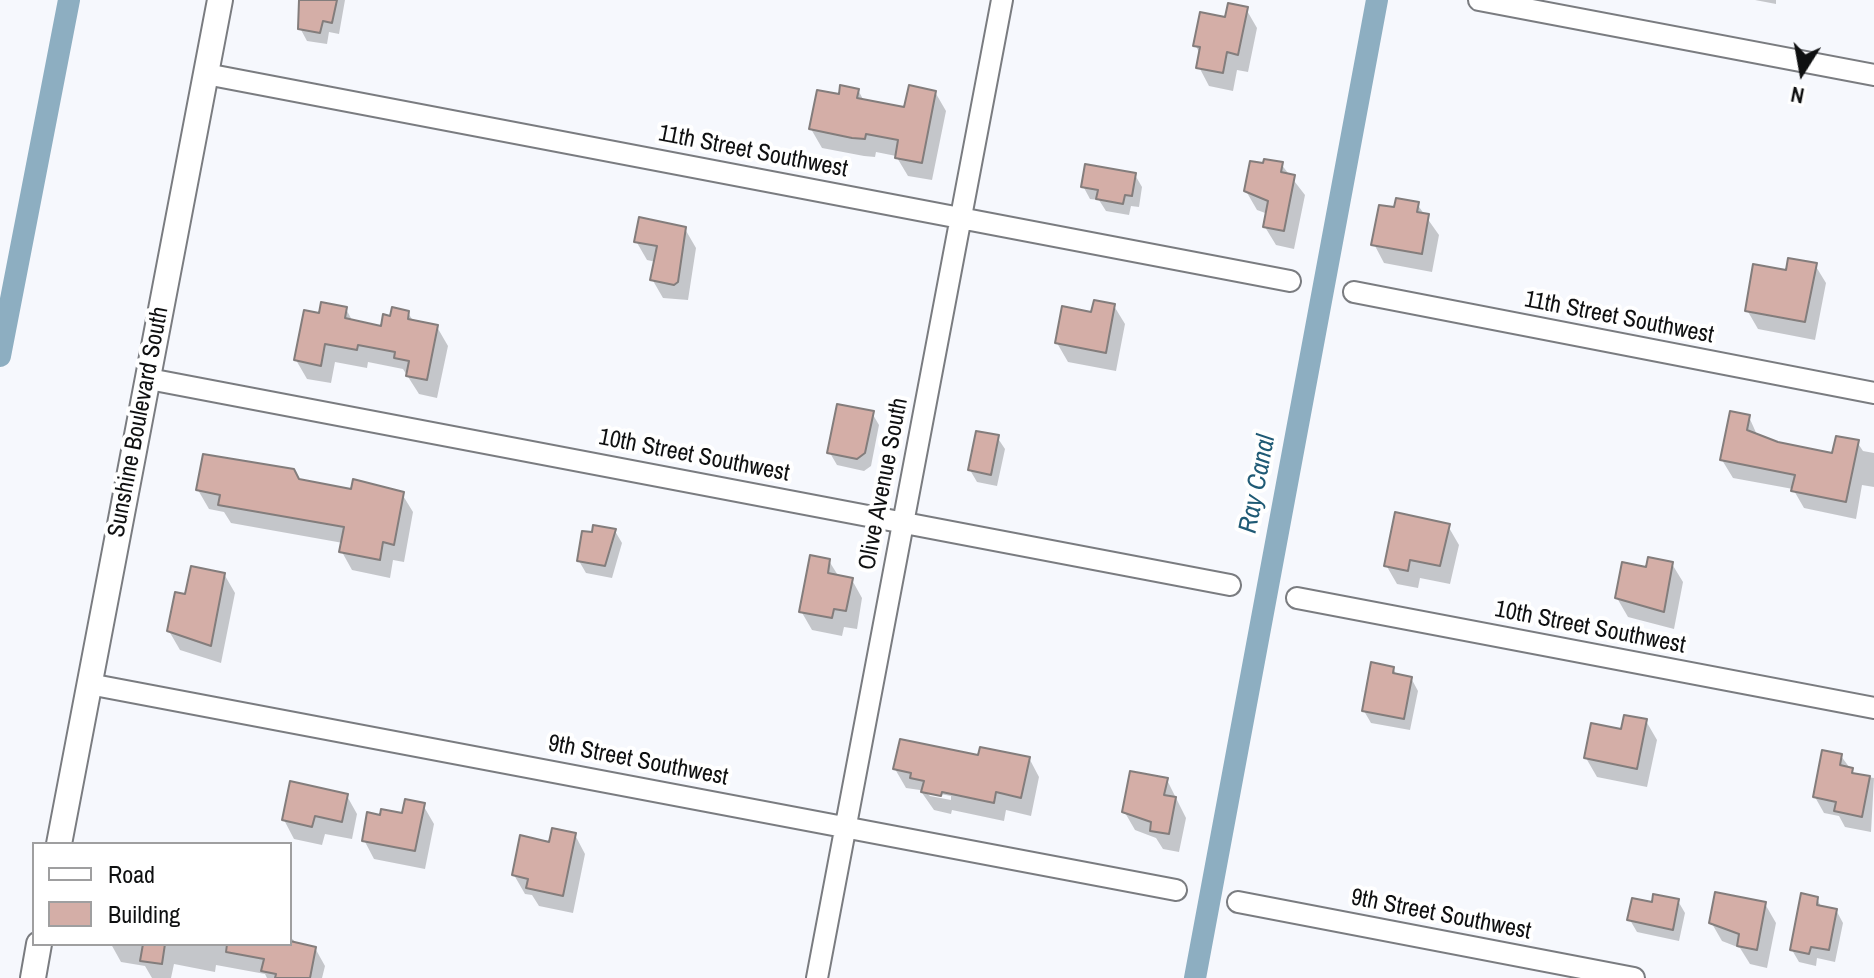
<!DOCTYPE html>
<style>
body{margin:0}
#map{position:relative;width:1874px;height:978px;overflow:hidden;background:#f6f8fd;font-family:"Archivo Narrow",sans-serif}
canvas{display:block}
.legend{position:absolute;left:32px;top:842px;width:260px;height:104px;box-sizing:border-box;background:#fff;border:2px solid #9f9fa0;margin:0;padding:10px 14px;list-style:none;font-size:24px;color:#0f1011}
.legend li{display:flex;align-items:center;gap:16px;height:40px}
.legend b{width:40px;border:2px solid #9f9fa0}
.north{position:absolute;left:1762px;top:32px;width:80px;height:80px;-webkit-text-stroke:6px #fff;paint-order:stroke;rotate:191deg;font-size:22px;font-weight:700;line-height:32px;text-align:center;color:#0f1011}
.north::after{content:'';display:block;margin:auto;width:28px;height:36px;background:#0f1011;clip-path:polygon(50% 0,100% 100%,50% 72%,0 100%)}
</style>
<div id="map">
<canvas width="1874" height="978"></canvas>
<ul class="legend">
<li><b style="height:10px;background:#fff"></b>Road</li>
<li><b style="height:22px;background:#d4aea7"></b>Building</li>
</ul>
<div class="north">N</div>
</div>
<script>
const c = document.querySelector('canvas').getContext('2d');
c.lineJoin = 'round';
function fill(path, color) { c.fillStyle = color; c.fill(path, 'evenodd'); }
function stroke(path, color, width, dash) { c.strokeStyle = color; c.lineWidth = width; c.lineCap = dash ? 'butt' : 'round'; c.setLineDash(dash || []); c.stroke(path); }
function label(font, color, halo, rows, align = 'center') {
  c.font = font + ' "Archivo Narrow",sans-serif'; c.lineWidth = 8; c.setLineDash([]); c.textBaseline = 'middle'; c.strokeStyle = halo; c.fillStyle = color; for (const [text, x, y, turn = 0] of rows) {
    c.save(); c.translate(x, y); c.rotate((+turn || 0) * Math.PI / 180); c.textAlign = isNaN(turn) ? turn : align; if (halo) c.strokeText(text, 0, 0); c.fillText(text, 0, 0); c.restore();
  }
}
fill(new Path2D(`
 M301 0H345L339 34 329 32 327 44 307 41 300 28Z
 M1755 0H1776V4Z
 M1246 9 1257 28 1248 72 1237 70 1233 91 1209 86 1199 67 1201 55 1195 45 1226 19Z
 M858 90 864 101 906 110 935 92 946 111 932 180 908 176 896 156 876 152 875 157 864 156 822 148 811 129 840 97Z
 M1281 164 1305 195 1294 249 1276 245 1265 227 1268 214 1257 210 1246 191Z
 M1135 175 1142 187 1139 207 1131 206 1129 215 1106 211 1099 200 1090 199 1083 186Z
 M1417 204 1439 235 1432 272 1384 263 1374 244 1396 210Z
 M685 229 696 248 688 300 663 298 652 279 656 262 647 260 636 241Z
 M1815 265 1826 283 1815 340 1758 329 1747 310Z
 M1114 306 1125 324 1116 371 1068 362 1057 343 1093 314Z
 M346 309 353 322 382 328 408 313 414 322 437 327 448 346 437 398 419 394 403 369 368 362 367 368 335 362 331 383 307 379 296 360 320 316Z
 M872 413 879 425 871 466 864 471 837 465 830 453Z
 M1749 417 1758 437 1778 444 1834 455 1857 442 1863 451 1874 453V487L1862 485 1856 519 1804 508 1793 489 1733 478 1722 460Z
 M997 437 1005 449 997 486 977 482 970 470Z
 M299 481 353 491 402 494 413 512 404 562 393 560 390 578 352 570 342 552 343 543 231 523 224 512 209 509 198 490Z
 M1448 526 1459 545 1450 584 1420 578 1418 588 1397 584 1386 565Z
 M615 531 622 543 612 578 586 573 579 561Z
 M829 561 839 577 852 580 862 598 857 629 844 627 842 636 812 630 801 611Z
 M1672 564 1683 582 1674 629 1628 617 1617 598 1648 569Z
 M224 574 235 593 221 663 180 650 169 631Z
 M1393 668 1397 676 1411 678 1418 691 1410 730 1371 723 1364 711Z
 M1646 721 1657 740 1647 787 1597 777 1586 758Z
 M1841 756 1855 775 1874 778 1871 832 1845 827 1839 816 1824 813 1815 797Z
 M980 757 1029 758 1039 777 1031 816 1006 810 1004 821 952 810 951 814 934 810 920 790 906 788 895 769ZM925 791 951 796V800L930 796Z
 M1167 780 1186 818 1179 852 1163 849 1156 838 1135 830 1124 811Z
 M347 796 357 814 352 839 325 834 322 845 294 839 284 820Z
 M423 805 434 824 425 869 374 859 364 840 382 817 404 816Z
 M575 835 585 854 573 913 539 906 532 895 525 894 514 875 550 844Z
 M1817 899 1822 908 1836 910 1843 923 1835 962 1817 958 1816 966 1799 962 1792 950Z
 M1678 901 1685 913 1679 941 1637 932 1630 920 1654 904Z
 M1765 904 1776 923 1767 968 1750 964 1740 948 1722 941 1711 922Z
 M290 937 299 945 315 948 325 966 322 978H267L265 974 216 965 215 972 174 964 171 978H152L145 966 121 962 111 944H290Z`), '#0003');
stroke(new Path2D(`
 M0 356 69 0
 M1195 978 1377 0`), '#8daec1', 22);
const building = new Path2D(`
 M299 0H337L332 23 323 21 320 33 298 29Z
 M1228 3 1248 7 1238 55 1227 52 1223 73 1196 68 1200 47 1193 46 1200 12 1225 17Z
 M840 85 859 89 857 98 904 107 909 85 936 91 922 163 895 158 898 140 866 134 865 139 852 138 809 129 817 90 839 94Z
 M1264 159 1283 162 1281 172 1295 175 1284 231 1263 227 1268 201 1244 191 1250 161 1263 163Z
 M1085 164 1136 173 1132 196 1125 195 1123 204 1096 199 1098 190 1081 187Z
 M1396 198 1419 202 1417 212 1429 214 1422 254 1371 245 1379 205 1394 207Z
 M639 217 686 227 678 282 674 285 650 280 657 246 634 242Z
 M1788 258 1817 263 1805 322 1745 311 1753 264 1786 270Z
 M1094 300 1115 304 1106 353 1055 343 1062 306 1091 312Z
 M321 302 347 307 345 318 381 326 383 314 390 316 392 307 409 311 408 319 438 325 427 380 406 376 409 361 394 358 395 352 358 345 357 350 325 344 321 366 294 360 304 310 319 313Z
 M837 404 874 411 865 453 857 459 827 453Z
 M1730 411 1750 415 1747 430 1778 442 1832 453 1836 436 1859 440 1846 502 1791 491 1795 475 1720 460Z
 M976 431 999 435 991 475 968 470Z
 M203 454 294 469 299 479 351 489 353 479 404 492 394 545 383 542 380 560 339 552 344 527 218 505 220 495 196 490Z
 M1395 512 1450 524 1440 566 1410 560 1408 571 1384 566Z
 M593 525 616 529 605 566 577 561 582 531 592 532Z
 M810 555 830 559 828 573 853 578 846 611 834 609 832 618 799 612Z
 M1648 557 1673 562 1664 612 1615 598 1622 562 1646 567Z
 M191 566 225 573 211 646 167 631 175 592 185 594Z
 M1371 662 1394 667 1393 673 1412 677 1404 719 1362 711Z
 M1624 715 1647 719 1637 769 1584 758 1591 723 1621 729Z
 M900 739 978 755 980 747 1030 757 1021 798 996 792 994 803 942 792 941 796 921 792 924 781 910 778 911 773 893 769Z
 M1822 750 1842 754 1840 765 1853 768 1852 773 1870 776 1862 817 1834 811 1836 802 1813 797Z
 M1130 771 1168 778 1164 795 1176 797 1169 834 1150 831 1151 822 1122 812Z
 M290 781 348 794 342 822 315 816 312 827 282 820Z
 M405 799 425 803 415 851 362 841 367 812 380 815 381 809 402 813Z
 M552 828 576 833 563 896 526 888 528 879 512 875 520 835 549 842Z
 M1715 892 1766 902 1757 950 1737 946 1739 934 1709 923Z
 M1801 893 1818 897 1817 905 1837 909 1829 950 1811 947 1809 954 1790 950Z
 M1653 894 1679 899 1673 930 1627 920 1632 898 1652 902Z
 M290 941 316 947 310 978H275L276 974 261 971 264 959 226 952 227 944H290Z
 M143 944H165L162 964 140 961Z`);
fill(building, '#d4aea7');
stroke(building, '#837d7c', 2);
const minor = new Path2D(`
 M1479 0 1874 75
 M206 74 1290 281
 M1354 292 1874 393
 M149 379 1230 585
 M1297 598 1874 708
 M89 684 1176 890
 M1238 902 1634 978
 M817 978 1002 0`);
const tertiary = new Path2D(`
 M59 844 220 0
 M33 978 39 944`);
stroke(minor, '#7a7c80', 24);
stroke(tertiary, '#7a7c80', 28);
stroke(minor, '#fff', 20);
stroke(tertiary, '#fff', 24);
label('24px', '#0f1011', '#fff', [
 ["11th Street Southwest",753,152,11],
 ["11th Street Southwest",1619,318,11],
 ["Sunshine Boulevard South",139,422,-79],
 ["10th Street Southwest",694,456,11],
 ["Olive Avenue South",884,484,-79],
 ["10th Street Southwest",1590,628,11],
 ["9th Street Southwest",638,761,11],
 ["9th Street Southwest",1441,915,11]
]);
label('italic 26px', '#1f5a75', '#fff', [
 ["Ray Canal",1258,484,-79]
]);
</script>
